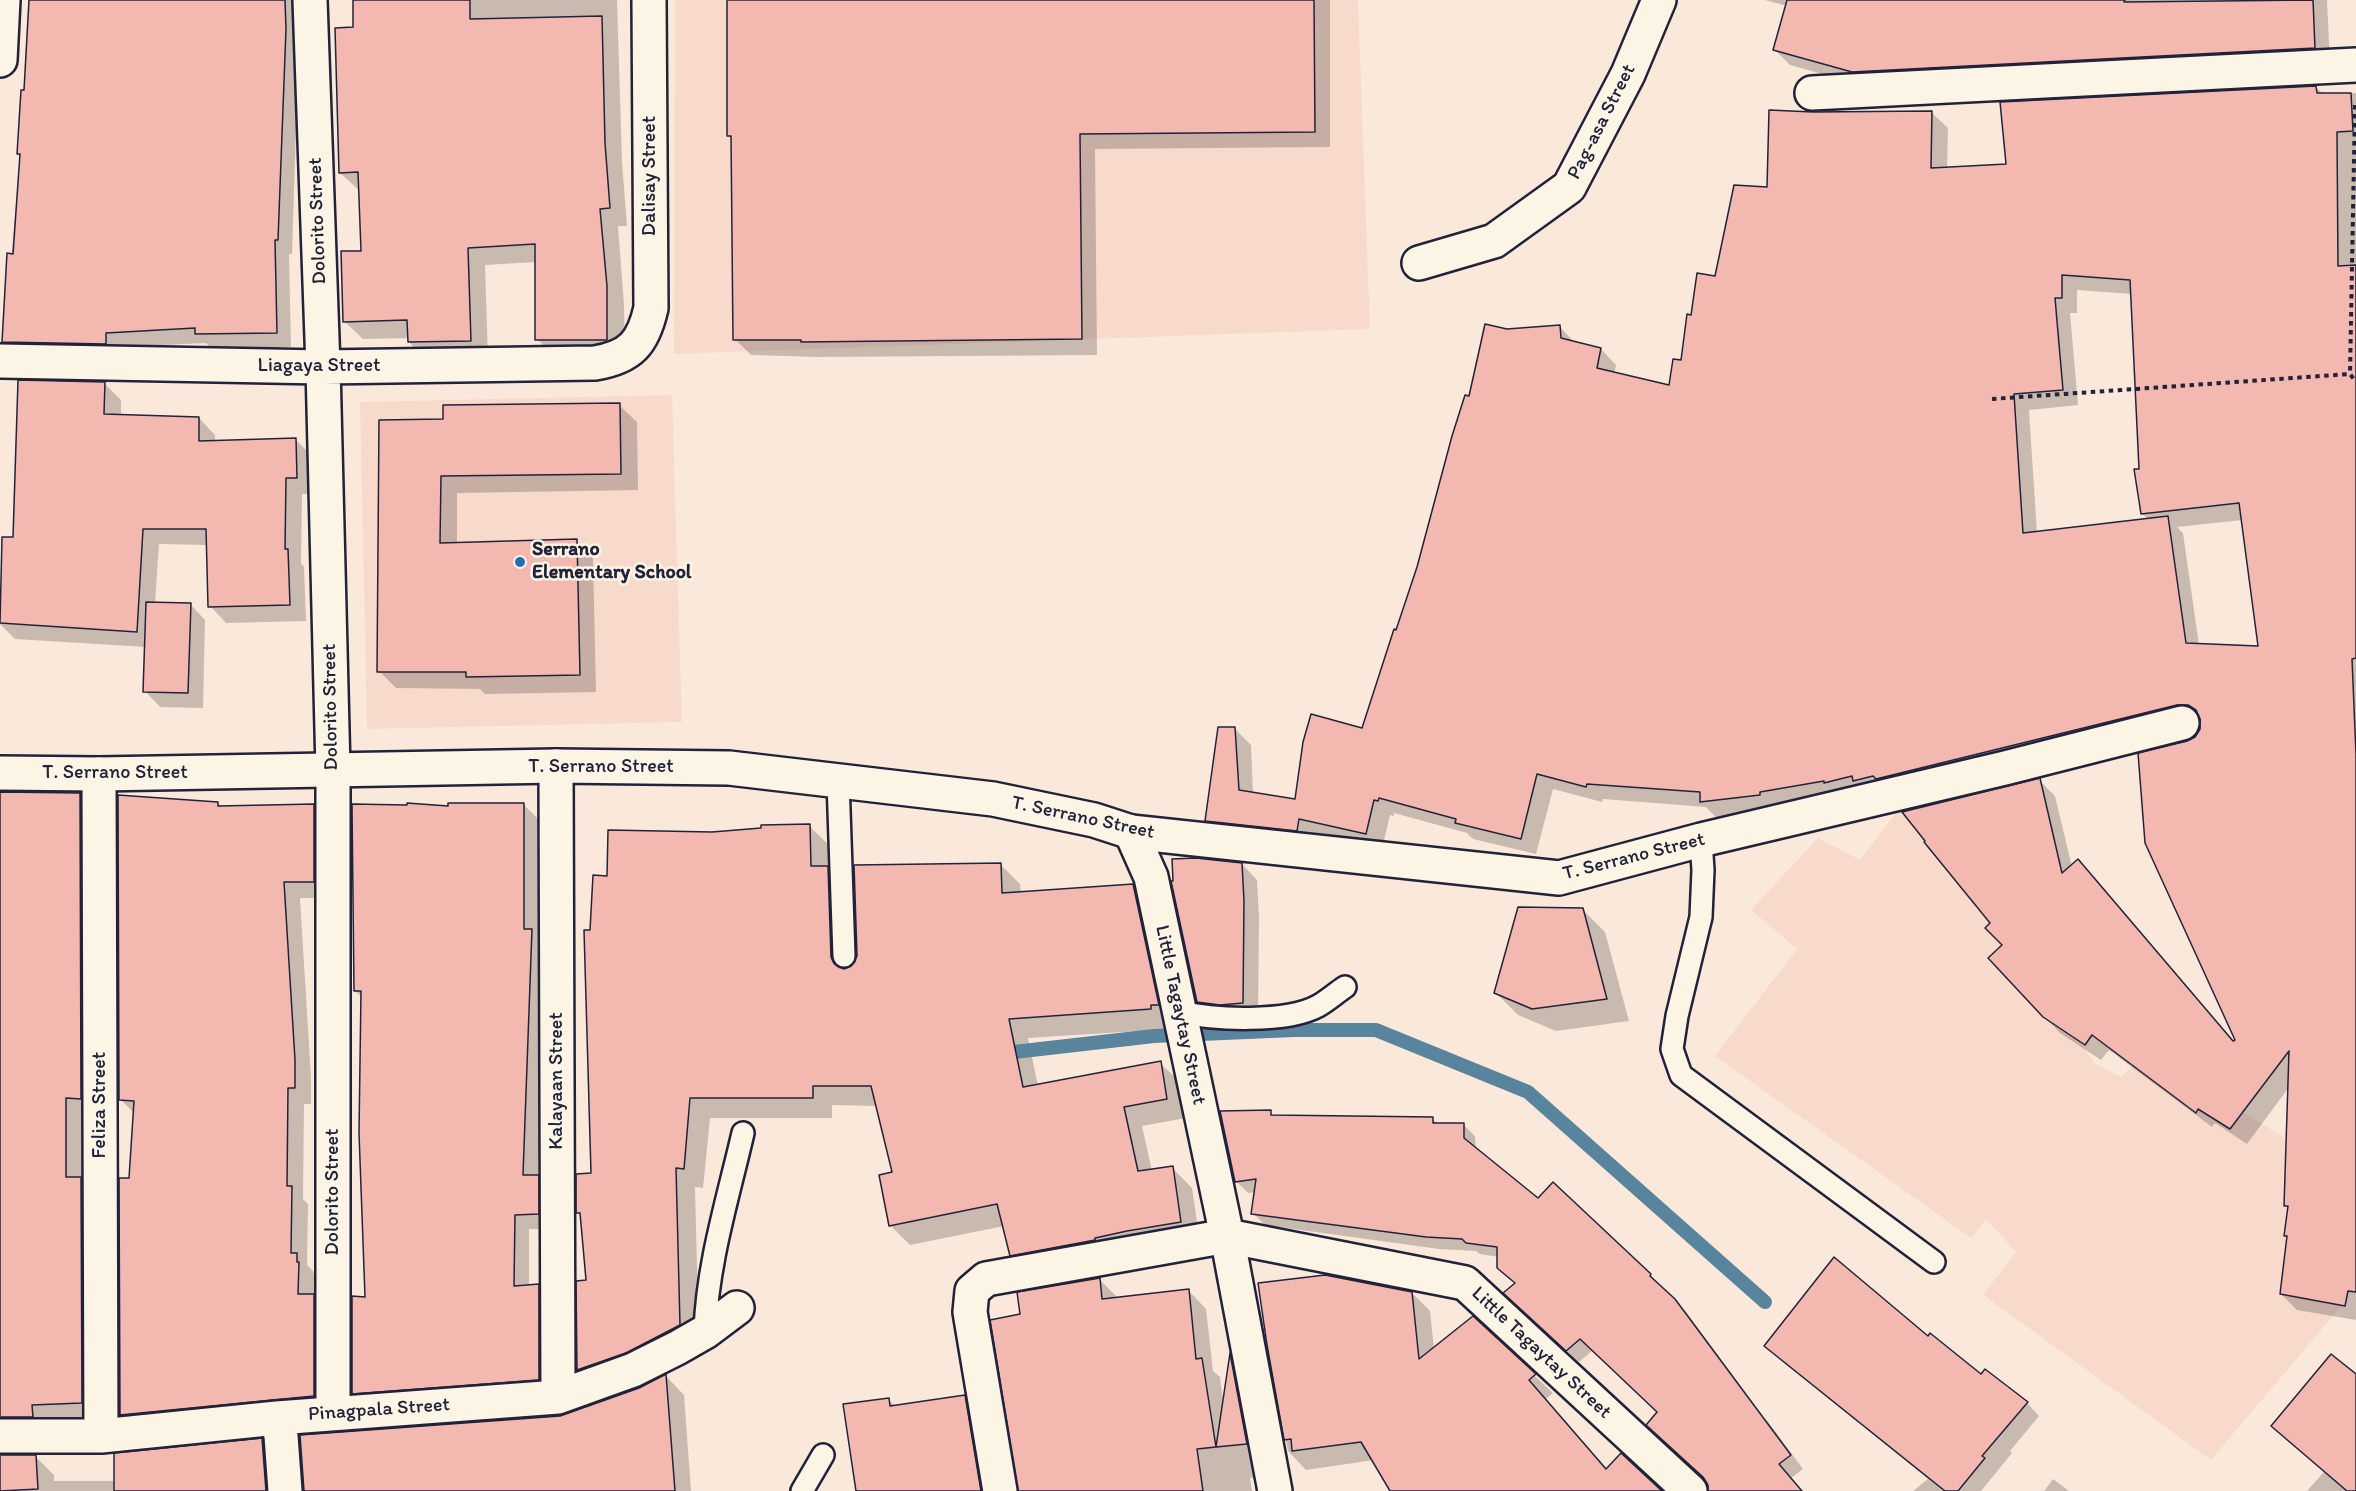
<!DOCTYPE html>
<style>
body{margin:0}
canvas{display:block;background:#fae9da}
</style>
<canvas width="2356" height="1491"></canvas>
<script>
const c = document.querySelector('canvas').getContext('2d');
c.lineJoin = 'round';
function fill(path, color) { c.fillStyle = color; c.fill(path, 'evenodd'); }
function stroke(path, color, width, dash) { c.strokeStyle = color; c.lineWidth = width; c.lineCap = dash ? 'butt' : 'round'; c.setLineDash(dash || []); c.stroke(path); }
function label(font, color, halo, rows, align = 'center') {
  c.font = font + ' Itim,sans-serif'; c.lineWidth = 5; c.setLineDash([]); c.textBaseline = 'middle'; c.strokeStyle = halo; c.fillStyle = color; for (const [text, x, y, turn = 0] of rows) {
    c.save(); c.translate(x, y); c.rotate((+turn || 0) * Math.PI / 180); c.textAlign = isNaN(turn) ? turn : align; if (halo) c.strokeText(text, 0, 0); c.fillText(text, 0, 0); c.restore();
  }
}
fill(new Path2D(`
 M675 0H1358L1370 329 674 354Z
 M672 395 682 722 367 729 360 402Z
 M1905 801 2095 1063 2121 1077 2148 1052 2305 1151 2349 1297 2211 1460 1983 1295 2016 1252 1986 1219 1971 1238 1715 1056 1797 949 1751 910 1818 838 1860 860Z`), '#f8dacd');
fill(new Path2D(`
 M31 0H300L292 254H289L291 347 211 348 206 343 120 347 19 356 4 342 31 30Z
 M354 0H617L622 162 627 226H618L624 305 625 357H555L537 339 536 262 485 265 488 359 427 360 409 342V338L363 339 344 321 362 252 360 191 340 173 355 29Z
 M728 0H1330V147L1095 149 1097 355 818 357 751 355 735 339 733 139 729 136Z
 M1765 0H2327L2330 64 1869 87 1790 65 1774 49 1787 6Z
 M2316 87 2323 94 2356 93V1320L2297 1310 2281 1294 2288 1237 2286 1235 2289 1209 2285 1205 2289 1087 2247 1144 2215 1123 2212 1127 2109 1050 2101 1060 2060 1033 2044 1016 1992 924 2039 780 2055 796 2072 867 2078 862 2094 877 2234 1042 2237 1041 2187 743 2196 738 2201 729 2202 720 1775 811 1717 818 1706 807 1603 799 1602 802 1553 789 1536 854 1473 839 1467 833 1394 813V816L1390 815 1382 849 1314 834 1312 846 1223 836 1207 821 1235 729 1251 745 1253 794 1296 801 1363 730 1397 632 1470 398 1507 330 1560 327 1575 343 1601 349 1616 365 1614 374 1670 387 1682 362 1692 317 1813 113H1932L1948 128 1947 169 2008 165ZM2077 290 2132 294 2142 513 2149 520 2037 533 2029 410 2078 405 2070 313H2077ZM2242 520 2259 648 2199 645 2183 533 2177 527Z
 M104 383 121 400V416L199 418 215 435V442L295 439 312 456 313 494H302L301 563 304 567 306 621 226 623 210 606 208 545 159 544 155 603 190 604 205 620 203 708 160 707 145 691 146 647 15 639 0 624 3 538 15 539Z
 M619 405 637 422 638 490 457 493V544L576 541 593 558 596 692 485 694 480 689 396 688 379 671 444 421Z
 M0 793 80 794 98 813 84 1116V1181L99 1197 100 1421 2 1446 0 1453Z
 M218 803 222 807 314 806 330 822V898H300L311 1077V1104H304L303 1199 308 1204 307 1265 313 1271 315 1280V1297L330 1312V1412L137 1431 121 1415 134 1113 120 1099Z
 M524 805 539 820 538 938 546 946 538 1177 553 1191V1229H529V1286L538 1285 553 1300 554 1394 368 1408 353 1393 367 1298 363 998 355 991 450 808Z
 M809 826 829 845 830 869 847 887 850 971 1000 864 1020 884 1021 893 1133 885 1153 905 1170 1029 1028 1038 1038 1086 1160 1063 1180 1082 1186 1118 1142 1126 1152 1171 1172 1168 1192 1188 1200 1242 1031 1275 1012 1255 1004 1226 910 1245 890 1225 894 1173 877 1106 832 1105V1118H710L703 1188 695 1187 699 1345 598 1389 578 1370V1282L587 1281 582 1217 578 1212 593 1175 592 932 608 877 713 833Z
 M1242 864 1257 880 1259 917 1258 1018 1213 1017 1198 1001Z
 M1582 909 1605 932 1629 1021 1556 1031 1518 1015 1495 992Z
 M1270 1112 1275 1117 1432 1118 1438 1125 1463 1124 1475 1136 1476 1149 1538 1200 1650 1275 1687 1313 1742 1388 1693 1467 1659 1412 1593 1350 1579 1362 1517 1304 1516 1284 1499 1257 1480 1254 1476 1251 1439 1249 1265 1225 1253 1213 1256 1192 1248 1193 1236 1181Z
 M1099 1279 1117 1297 1188 1290 1206 1309 1213 1371 1220 1377 1223 1402 1231 1357 1248 1373 1267 1475 1250 1478 1252 1491H1020L1022 1315Z
 M1412 1293 1430 1311 1434 1349 1473 1318 1553 1393 1546 1399 1608 1470 1660 1491H1392L1374 1460 1306 1470 1288 1451 1268 1345Z
 M1928 1338 1981 1376 2027 1403 2039 1416 2010 1451 2012 1453 1981 1491H1913L1928 1479 1779 1359 1766 1346Z
 M666 1376 684 1395 691 1491H305L560 1417 640 1389Z
 M2356 1376V1491H2307L2324 1472 2273 1426Z
 M964 1397 983 1415 995 1491H857L889 1400 896 1407Z
 M1756 1410 1768 1422 1803 1469 1791 1478 1802 1491H1718Z
 M262 1440 280 1458 283 1491H0V1456H35L54 1475V1481H116Z
 M2053 1479 2069 1491H2044Z`), '#0003');
stroke(new Path2D(`
 M1014 1052 1154 1036 1294 1030H1376L1528 1092 1765 1302`), '#59849d', 14);
const building = new Path2D(`
 M29 0H285L286 29 278 240H275L277 333 195 334V328L106 333V344L2 342 7 253 13 254 20 154H17L21 90H24Z
 M353 0H470V19L602 16 605 143 610 208 600 209 607 286V340H535V244L468 248 471 341 408 342 407 320 343 322 341 251H361L358 172 339 173 335 28 353 27Z
 M727 0H1314L1315 132 1080 134 1082 339 801 342V340H733L731 136H727Z
 M1787 0H2125L2124 2 2313 0 2315 48 1852 72 1773 50Z
 M2316 86 2317 93H2351L2353 131 2337 132 2338 266 2356 265V658L2352 659 2356 754V1292L2348 1291 2345 1306 2280 1294 2287 1236H2284L2288 1206H2284L2289 1051 2230 1129 2198 1109 2196 1113 2092 1035 2085 1045 2043 1017 1988 958 2002 945 1985 928 1990 923 1924 842 1925 841 1902 812 2040 778 2062 873 2078 859 2233 1041 2235 1040 2145 843 2138 753 2187 741 2195 737 2200 729V719L2196 710 2188 705H2177L1876 779 1873 776 1853 781 1852 776 1824 783V781L1760 792V795L1700 802V792L1587 784 1586 787 1537 774 1521 839 1455 823 1456 819 1379 798 1378 801 1374 800 1366 834 1299 819 1297 831 1205 821 1218 727H1235L1239 790 1295 799 1303 742 1311 714 1362 728 1394 629 1396 630 1417 567 1452 436 1465 395 1469 396 1485 324 1507 329 1560 325 1561 338 1601 348 1597 368 1669 385 1673 359 1681 360 1687 314 1691 315 1697 273 1715 276 1734 185 1767 187 1769 110 1813 112 1932 111 1931 168 2006 164 2000 102ZM2062 275 2130 280 2139 469H2134L2141 514 2239 503 2258 646 2186 643 2168 516 2023 533 2014 394 2063 390 2055 298H2062Z
 M18 380 105 382 104 414 199 417V441L296 438 297 478H286L285 549H288L290 605 208 607 206 529H143L137 632 0 623 2 537H13Z
 M620 403 621 474 441 476 440 543 577 539 580 675 466 677V672H377L379 420 443 419V405Z
 M146 602 191 603 188 693 143 692Z
 M0 792 80 793 81 1099 66 1098V1177H81L82 1403 32 1405 33 1417H0Z
 M118 795 218 802V806L314 804V882H284L295 1060V1088H288L287 1186H292L291 1253H297V1262H299L298 1294H314V1396L120 1415 119 1178H129L134 1101 119 1100Z
 M407 803 448 806V803H524V929H532L523 1175H539V1214L515 1215 514 1286 539 1284V1380L352 1394V1296L365 1297 359 1133 361 991H354L352 804 407 805Z
 M810 824 811 866H828L831 957 834 963 844 969 851 966 857 956 854 865 1001 863 1002 893 1133 884 1159 1005H1151V1009L1009 1019 1023 1087 1161 1061 1167 1099 1124 1107 1138 1171 1173 1166 1181 1222 1127 1231 1095 1238V1240L1010 1256 997 1204 889 1226 879 1175 892 1172 871 1086H813V1098H690L684 1169 676 1168 680 1325 626 1353 577 1370 576 1281 586 1280 580 1213H576V1174L591 1173 584 930H590L593 875 607 876 608 830 712 832 761 828V825Z
 M1196 858 1242 863 1244 901 1243 1003 1220 1005 1197 1002 1171 881H1173L1172 859Z
 M1518 907 1583 908 1607 999 1532 1009 1494 993Z
 M1271 1110V1115L1433 1117V1123H1464V1138L1538 1198 1553 1182 1651 1274 1650 1276 1675 1299 1791 1455 1779 1464 1802 1491H1708V1485L1703 1477 1646 1425 1657 1412 1580 1339 1566 1351 1503 1293 1515 1283 1497 1268V1247L1466 1243 1462 1239 1426 1237 1251 1214 1256 1179 1235 1182 1220 1111Z
 M1834 1257 1928 1336 1930 1333 1981 1374 1985 1369 2028 1402 1982 1456 1985 1458 1958 1491H1945L1764 1346Z
 M1325 1275 1412 1292 1419 1359 1473 1316 1536 1374 1529 1380 1606 1469 1621 1453 1662 1491H1390L1361 1442 1292 1451 1291 1439 1284 1440 1267 1345 1258 1283Z
 M1100 1278 1102 1299 1189 1289 1196 1359 1202 1358 1216 1447 1197 1449 1203 1491H1018L990 1320 1020 1314 1017 1292Z
 M1230 1353 1247 1444 1216 1447Z
 M2331 1354 2356 1374V1491H2347L2271 1426Z
 M666 1374 675 1491H304L300 1435 560 1416 639 1388Z
 M965 1395 981 1491H856L843 1404 889 1398 890 1406Z
 M262 1438 266 1491H114V1453Z
 M0 1455H36L38 1489 0 1491Z`);
fill(building, '#f3b8b0');
stroke(building, '#22223b', 1.5);
const lane = new Path2D(`
 M838 781 844 956
 M1701 840 1703 870 1701 917 1677 1016 1672 1049 1681 1075 1934 1262
 M1180 1012C1214 1020 1287 1023 1318 1006 1327 1001 1336 993 1345 987
 M705 1332C707 1265 728 1198 743 1133
 M802 1491 823 1455`);
const street = new Path2D(`
 M310 0 323 367 333 770V1413
 M0 60 3 0
 M1812 93 2356 65
 M1419 263 1494 241 1569 187 1628 74 1659 0
 M0 361 323 367 595 363C631 357 643 343 651 308L649 0
 M556 766 558 1397
 M99 774 101 1436
 M1131 832 1559 878 1701 840 2005 768 2182 723
 M277 1418 281 1436 285 1491
 M0 1436H101L277 1418 558 1397 633 1370 677 1348 705 1332 737 1308
 M1000 1491 970 1312 972 1291 986 1279 1227 1236 1465 1283 1690 1491`);
const secondary = new Path2D(`
 M0 773 99 774 556 766 729 768 993 799 1094 820 1131 832 1151 877 1227 1236 1275 1491`);
stroke(lane, '#22223b', 26);
stroke(street, '#22223b', 38);
stroke(secondary, '#22223b', 38);
stroke(new Path2D(`
 M2355 105 2350 374 2356 382
 M1992 399 2350 374`), '#22223b', 4, [4.5, 4.5]);
stroke(lane, '#fcf5e5', 21);
stroke(street, '#fcf5e5', 33);
stroke(secondary, '#fcf5e5', 33);
for (const [x, y, r, color] of [
 [520,562,6,"#1f6fb2"]
]) { const dot = new Path2D(); dot.arc(x, y, r, 0, 2 * Math.PI); c.fillStyle = color; c.fill(dot); stroke(dot, '#fcf5e5', 2); }
label('20px', '#22223b', '#fcf5e5', [
 ["Pag-asa Street",1602,122,-63],
 ["Dalisay Street",650,176,-90],
 ["Dolorito Street",318,221,-92],
 ["Liagaya Street",319,366],
 ["Dolorito Street",331,707,-91],
 ["T. Serrano Street",601,767],
 ["T. Serrano Street",115,773],
 ["T. Serrano Street",1083,818,12],
 ["T. Serrano Street",1634,857,-14],
 ["Little Tagaytay Street",1180,1015,78],
 ["Kalayaan Street",557,1081,-90],
 ["Feliza Street",100,1105,-90],
 ["Dolorito Street",333,1192,-90],
 ["Little Tagaytay Street",1541,1353,43],
 ["Pinagpala Street",379,1410,-4]
]);
label('bold 20px', '#22223b', '#fcf5e5', [
 ["Serrano",532,550],
 ["Elementary School",532,573]
], 'left');
</script>
